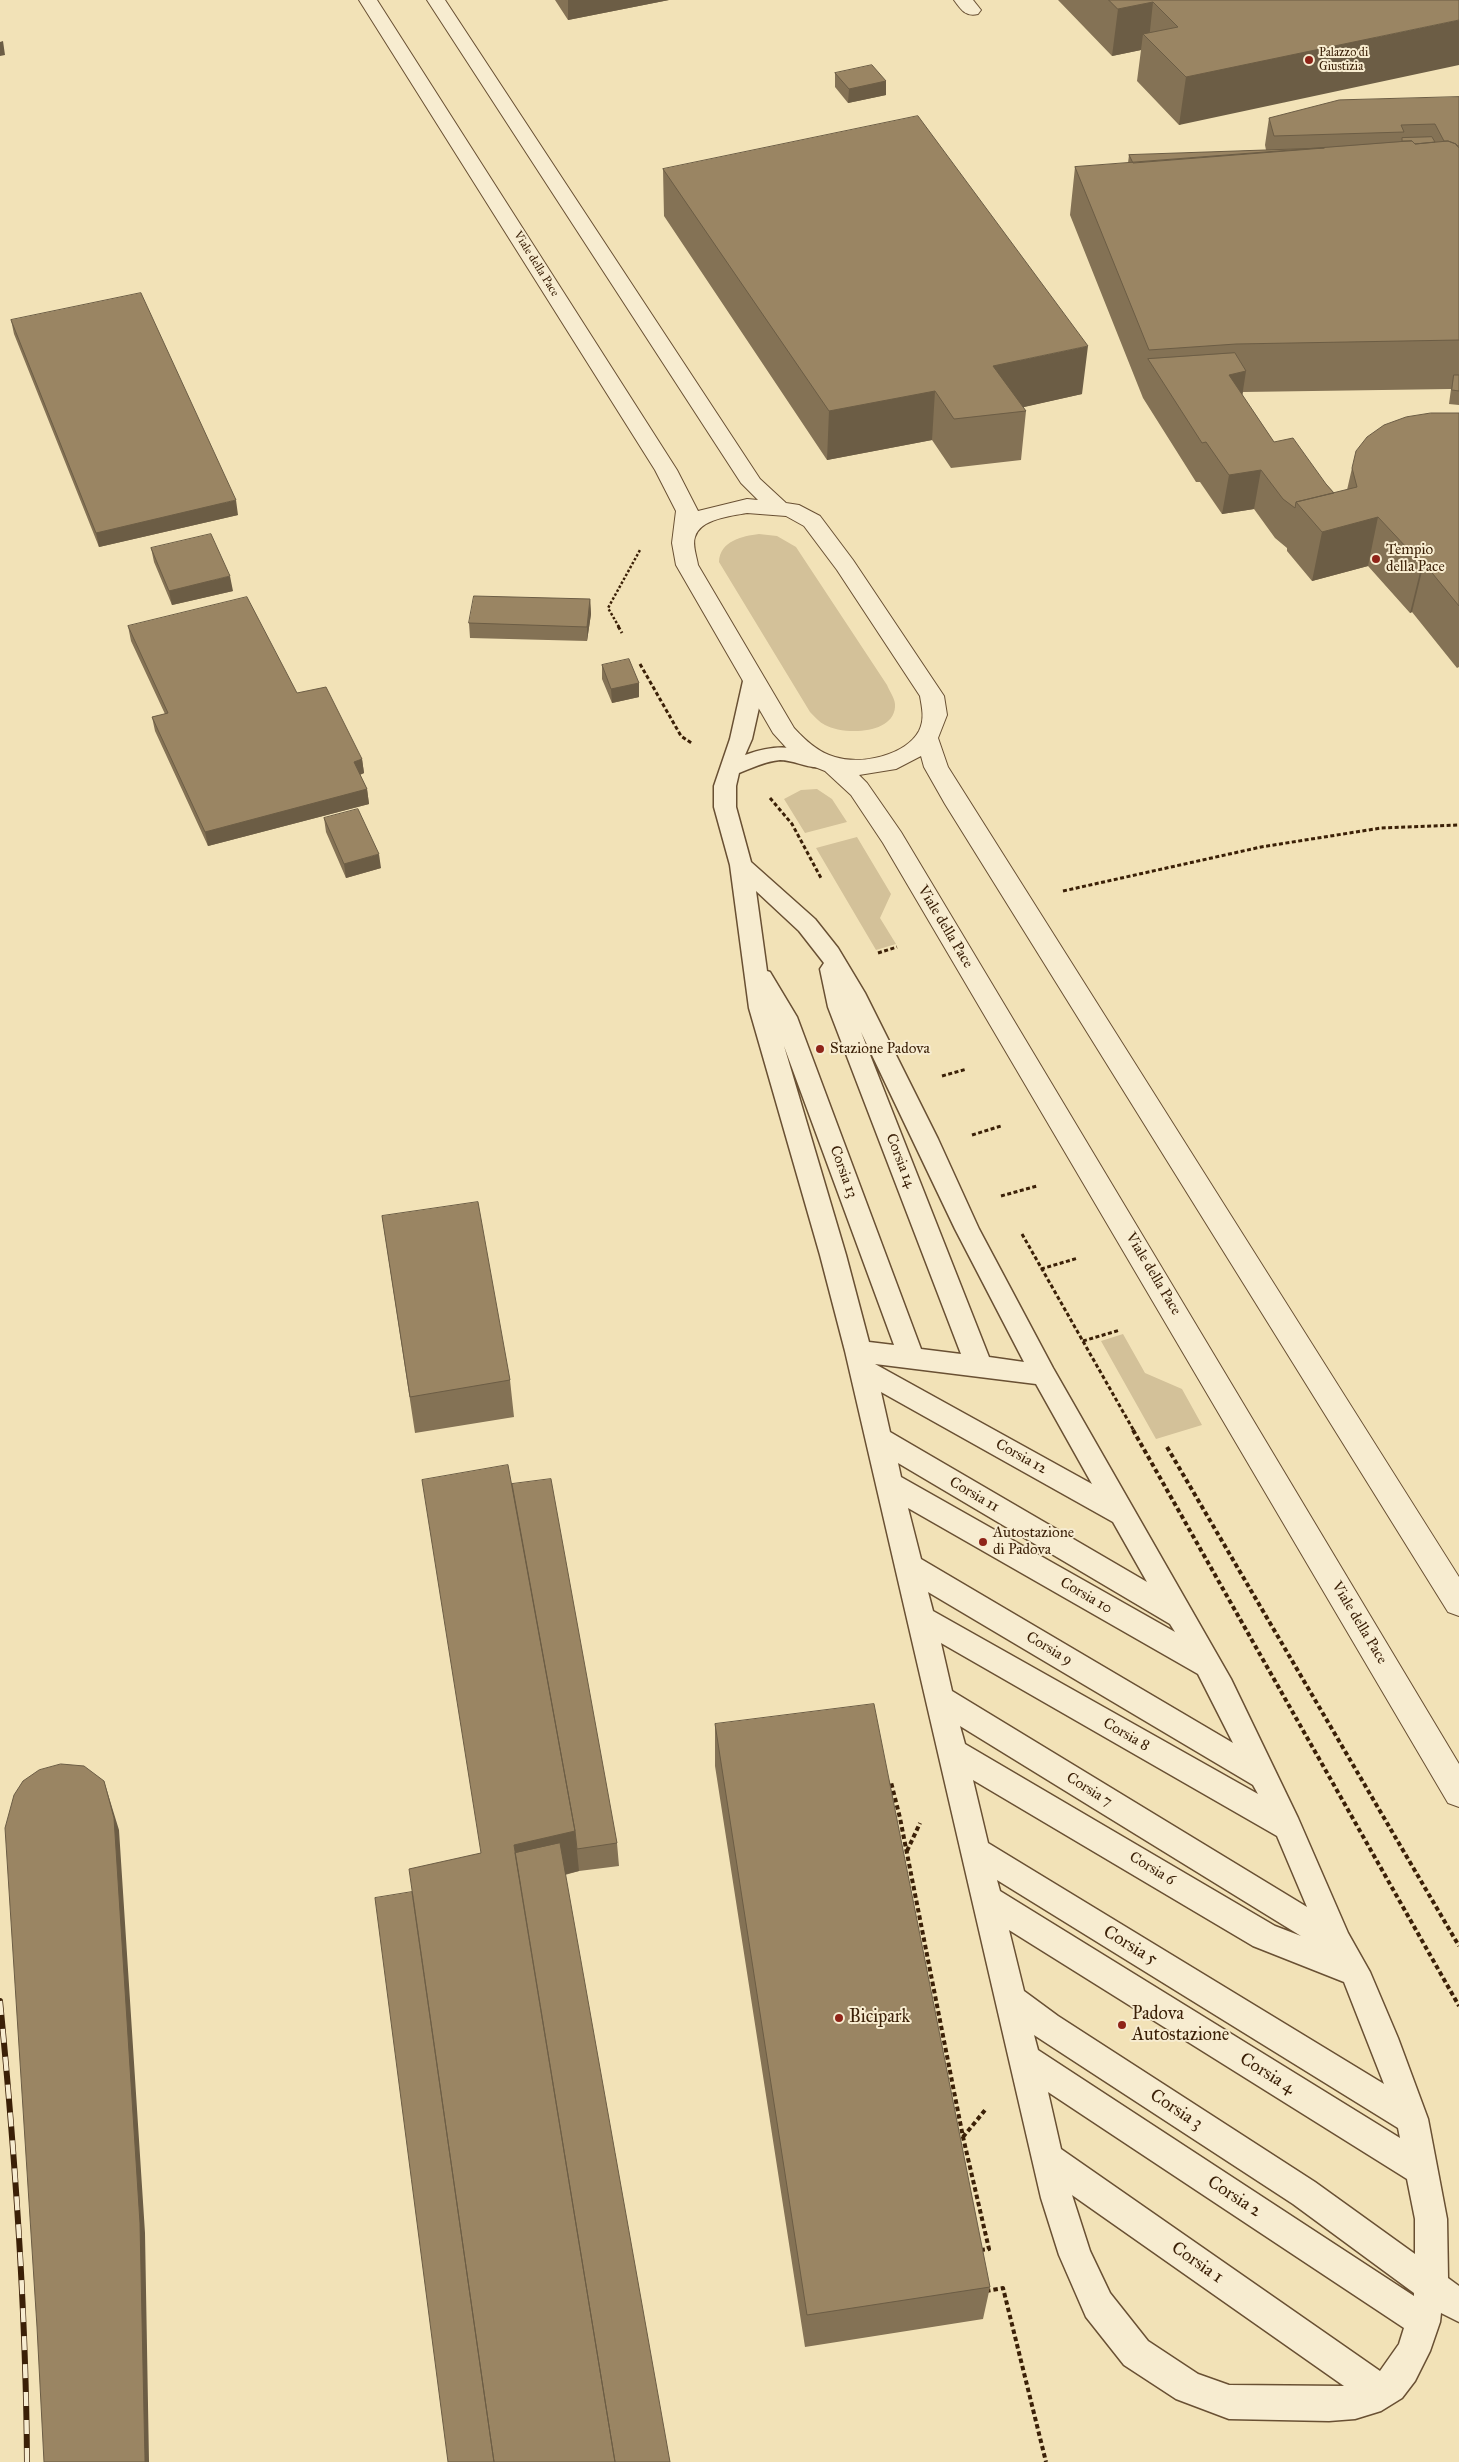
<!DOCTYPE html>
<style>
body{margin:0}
canvas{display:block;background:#f2e2b7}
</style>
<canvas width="1459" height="2462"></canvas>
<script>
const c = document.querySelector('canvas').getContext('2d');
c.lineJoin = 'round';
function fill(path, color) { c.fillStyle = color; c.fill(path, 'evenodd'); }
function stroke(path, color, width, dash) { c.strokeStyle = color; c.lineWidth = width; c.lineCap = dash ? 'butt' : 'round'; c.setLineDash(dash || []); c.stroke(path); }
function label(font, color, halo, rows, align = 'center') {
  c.font = font + ' "IM FELL Great Primer",serif'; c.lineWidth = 4; c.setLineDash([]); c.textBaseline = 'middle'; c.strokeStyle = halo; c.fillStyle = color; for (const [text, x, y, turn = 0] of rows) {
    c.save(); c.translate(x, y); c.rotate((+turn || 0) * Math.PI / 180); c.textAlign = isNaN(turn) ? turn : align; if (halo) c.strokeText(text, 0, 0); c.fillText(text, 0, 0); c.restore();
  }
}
fill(new Path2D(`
 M759 534 777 536 796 547 887 685C890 692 896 700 895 707 893 735 843 735 825 725 819 722 815 717 810 712L719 562C720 541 742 536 759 534Z
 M817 789 832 799 847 822 805 833 784 799 801 790Z
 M857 837 891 894 880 918 896 944 876 950 816 848Z
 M1123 1334 1145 1373 1182 1389 1202 1425 1156 1439 1101 1341Z`), '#d3c199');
const service = new Path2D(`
 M754 674 761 676 765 681 752 739 745 755C778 743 794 747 827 756L830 761 827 766C811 771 796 760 780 760 766 761 752 768 739 773L736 786V807L751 862 815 919 838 948 865 993 938 1139 979 1229 1053 1368 1231 1679 1298 1818 1348 1933 1370 1972 1398 2038 1428 2119 1447 2219 1448 2278 1459 2286V2322L1441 2313 1440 2322 1430 2351 1415 2381 1402 2398 1381 2411 1355 2419 1329 2421 1229 2419 1176 2399 1124 2365 1086 2317 1059 2255 1041 2198 845 1351 820 1255 749 1008 730 865 714 807V786L730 739 743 681 747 676ZM756 891 799 931 824 963 820 969 828 1007 961 1354 921 1349 797 1017 770 972 767 971ZM861 1032 955 1229 1024 1362 989 1357ZM784 1046 894 1345 869 1342 846 1255ZM875 1364 1036 1384 1092 1484ZM881 1392 1113 1522 1147 1582 890 1432ZM898 1463 1170 1624 1175 1632 901 1477ZM908 1508 1198 1674 1233 1743 921 1559ZM928 1592 1253 1785 1258 1794 933 1611ZM941 1643 1277 1836 1307 1907 952 1691ZM960 1726 1301 1936 1275 1926 965 1744ZM973 1780 1253 1946 1344 1982 1384 2084 988 1843ZM997 1880 1398 2128 1400 2138 1000 1891ZM1009 1930 1407 2179 1415 2219V2254L1315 2182 1058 2016 1024 1991ZM1034 2035 1293 2204 1414 2293V2296L1038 2050ZM1048 2092 1404 2328 1399 2344 1380 2371 1061 2149ZM1072 2195 1344 2386 1229 2385 1198 2374 1148 2341 1110 2293 1090 2251Z`);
const minor = new Path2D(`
 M954 0H973L981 10 978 14C966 17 961 10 954 0Z`);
const tertiary = new Path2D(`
 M359 0H377L677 470 698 511 747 499 758 500 741 483 427 0H445L760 479 786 503 799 505 820 516 853 560 944 696 947 715 938 738 948 767 1459 1577V1616L1448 1612 945 804 924 767 921 756 896 769 859 775 867 783 901 832 1459 1764V1807L1448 1803 883 843 851 795 825 771 810 765 792 754 773 733 676 565 672 543 676 511 655 470ZM747 513 786 516 804 526 837 570 920 696C922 708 925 719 919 731 905 756 861 765 835 757 819 753 805 740 794 728L698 565C697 557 692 545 695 537 700 519 731 516 747 513Z`);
stroke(service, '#695033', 3);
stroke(minor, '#695033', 2);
stroke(tertiary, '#695033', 2);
stroke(new Path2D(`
 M619 627 608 608 640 550`), '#3b2007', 2.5, [2.5, 2]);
stroke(new Path2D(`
 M618 626 622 633
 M640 664 681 736 693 744
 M770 798 792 824 821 878
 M1063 891 1261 847 1381 828 1459 825
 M878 953 897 947
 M942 1076 967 1069
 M972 1135 1001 1126
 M1001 1196 1037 1186
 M1022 1234 1134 1431
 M1041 1269 1078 1258
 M1083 1341 1120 1330`), '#3b2007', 3, [4, 2.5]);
stroke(new Path2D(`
 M1133 1430 1459 2006
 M1167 1447 1459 1946
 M885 1783 891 1782 900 1818 963 2137 989 2249 981 2250
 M907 1851 920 1823
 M963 2137 986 2109
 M986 2291 1003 2288 1046 2462`), '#3b2007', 4, [4.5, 3]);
fill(service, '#f7ecd0');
fill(minor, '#f7ecd0');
fill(tertiary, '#f7ecd0');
const rail = new Path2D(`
 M0 2001C15 2154 26 2308 27 2462`);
stroke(rail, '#3b2007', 6);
stroke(rail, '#f7ecd0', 4.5, [14]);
fill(new Path2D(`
 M555 0H669L568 20Z
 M1058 0H1459L1179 125 1137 81 1141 50 1112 56Z
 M835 73 886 81V95L848 103 835 87Z
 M1459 97V405L1449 404 1451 389 1243 392 1242 395 1274 442 1326 484 1334 493 1347 490 1352 468 1459 413V667L1457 668 1412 612 1410 613 1368 566 1312 581 1287 551V548L1275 538 1254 509 1222 514 1200 482H1196L1143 398 1070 215 1075 167 1128 163 1129 155 1266 150 1265 145 1269 118Z
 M663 169 1082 394 1023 407 1026 411 1021 460 951 468 932 440 827 460 664 216Z
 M11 320 238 515 99 547 14 334Z
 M151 548 233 591 172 605 154 562Z
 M590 599 591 614 587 641 470 638 469 623Z
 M128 626 297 693 362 759 364 773 360 775 367 789 369 804 208 846 155 731 152 717 165 714 131 641Z
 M602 665 639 683V697L612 703 602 679Z
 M324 818 381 868 346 878 326 832Z
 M382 1216 510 1380 514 1417 415 1433Z
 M512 1484 617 1843 619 1866 579 1871 565 1875 412 1892 481 1853Z
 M715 1724 990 2287 983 2319 805 2347 715 1766Z`), '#847255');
fill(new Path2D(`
 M568 0H669L568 20Z
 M1153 2 1149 40 1143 34 1141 50 1112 56 1118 9Z
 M1459 20V65L1179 125 1186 77Z
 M3 41 5 55 0 56V42Z
 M886 81V95L848 103 849 89Z
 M1088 346 1082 394 989 415 993 366Z
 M1246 371 1240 410 1229 375Z
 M935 391 932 440 827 460 829 411Z
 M1261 470 1254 509 1222 514 1229 475Z
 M236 500 238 515 99 547 96 533Z
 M1378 517 1368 566 1312 581 1322 532Z
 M1424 563 1412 612 1410 613 1422 564Z
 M230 576 233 591 172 605 169 591Z
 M590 599 591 614 587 641V627Z
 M639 683V697L612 703 611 689Z
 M362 759 364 773 356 776 354 762Z
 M367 789 369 804 208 846 205 832Z
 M379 854 381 868 346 878 344 864Z
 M104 1781 119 1830 145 2233 149 2462H145Z
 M575 1831 579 1871 520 1885 514 1845Z`), '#6c5d45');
const building = new Path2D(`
 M1109 0H1459V20L1186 77 1143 34 1178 27 1153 2 1118 9Z
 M872 65 886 81 849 89 835 73Z
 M1459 97V146H1457L1456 144 1448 141H1444L1435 124 1401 125 1404 132 1274 136 1269 118 1339 100Z
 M918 116 1088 346 993 366 1026 411 954 419 935 391 829 411 663 169Z
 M1432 137 1435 142 1415 144 1412 141H1402V138Z
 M1412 141 1415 144 1448 141 1456 144 1459 148V340L1236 344 1149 350 1075 167Z
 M1324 148 1133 163 1129 155Z
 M141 293 236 500 96 533 11 320Z
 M1235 353 1246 371 1229 375 1274 442 1293 438 1326 484 1334 493 1296 502 1295 508 1283 499 1261 470 1229 475 1206 442 1202 443 1148 359Z
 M1454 375H1459V391L1452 390Z
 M1431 413H1459V606L1424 563 1422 564 1378 517 1322 532 1296 502 1357 487 1352 468 1356 451 1367 437 1384 425 1406 417Z
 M211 534 230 576 169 591 151 548Z
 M474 596 590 599 587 627 469 623Z
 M247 597 297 693 326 687 362 759 354 762 367 789 205 832 152 717 168 713 128 626Z
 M629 659 639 683 611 689 602 665Z
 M358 809 379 854 344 864 324 818Z
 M478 1202 510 1380 410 1397 382 1216Z
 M508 1465 575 1831 514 1845 615 2462H494L409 1869 481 1853 422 1480Z
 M551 1479 617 1843 577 1849 575 1831 512 1484Z
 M874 1704 990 2287 807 2315 715 1724Z
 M61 1764 84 1766 104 1781 114 1818 140 2223 145 2462H44L37 2327 5 1828 14 1795 23 1781 39 1770Z
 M560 1843 670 2462H615L515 1853Z
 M412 1892 463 2246 494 2462H448L375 1898Z`);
fill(building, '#9a8563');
stroke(building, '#6c5d45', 1);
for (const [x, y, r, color] of [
 [1309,60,5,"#8f2418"],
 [1376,559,5,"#8f2418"],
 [820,1049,5,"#8f2418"],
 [983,1542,5,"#8f2418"],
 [839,2018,5,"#8f2418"],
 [1122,2025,5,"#8f2418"]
]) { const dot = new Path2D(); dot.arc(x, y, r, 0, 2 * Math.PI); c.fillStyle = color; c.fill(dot); stroke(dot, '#f7ecd0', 2); }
label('12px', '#3b2007', '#f7ecd0', [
 ["Palazzo di",1319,53],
 ["Giustizia",1319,67]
], 'left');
label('12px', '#3b2007', '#f7ecd0', [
 ["Viale della Pace",536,264,58]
]);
label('15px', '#3b2007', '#f7ecd0', [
 ["Tempio",1386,550],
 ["della Pace",1386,567],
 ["Stazione Padova",830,1049],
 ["Autostazione",993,1533],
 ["di Padova",993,1550]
], 'left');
label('15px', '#3b2007', '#f7ecd0', [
 ["Viale della Pace",945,927,59],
 ["Corsia 14",900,1161,69],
 ["Corsia 13",843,1172,70],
 ["Viale della Pace",1153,1274,59],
 ["Corsia 12",1021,1457,29],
 ["Corsia 11",974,1495,30],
 ["Corsia 10",1086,1596,30],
 ["Viale della Pace",1359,1623,59],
 ["Corsia 9",1049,1649,31],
 ["Corsia 8",1126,1735,30],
 ["Corsia 7",1089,1790,32],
 ["Corsia 6",1152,1869,31]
]);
label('18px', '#3b2007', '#f7ecd0', [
 ["Corsia 5",1130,1946,31],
 ["Corsia 4",1267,2074,32],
 ["Corsia 3",1176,2110,33],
 ["Corsia 2",1234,2197,33],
 ["Corsia 1",1197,2263,35]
]);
label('18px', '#3b2007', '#f7ecd0', [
 ["Padova",1132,2015],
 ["Autostazione",1132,2036],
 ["Bicipark",849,2018]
], 'left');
</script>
